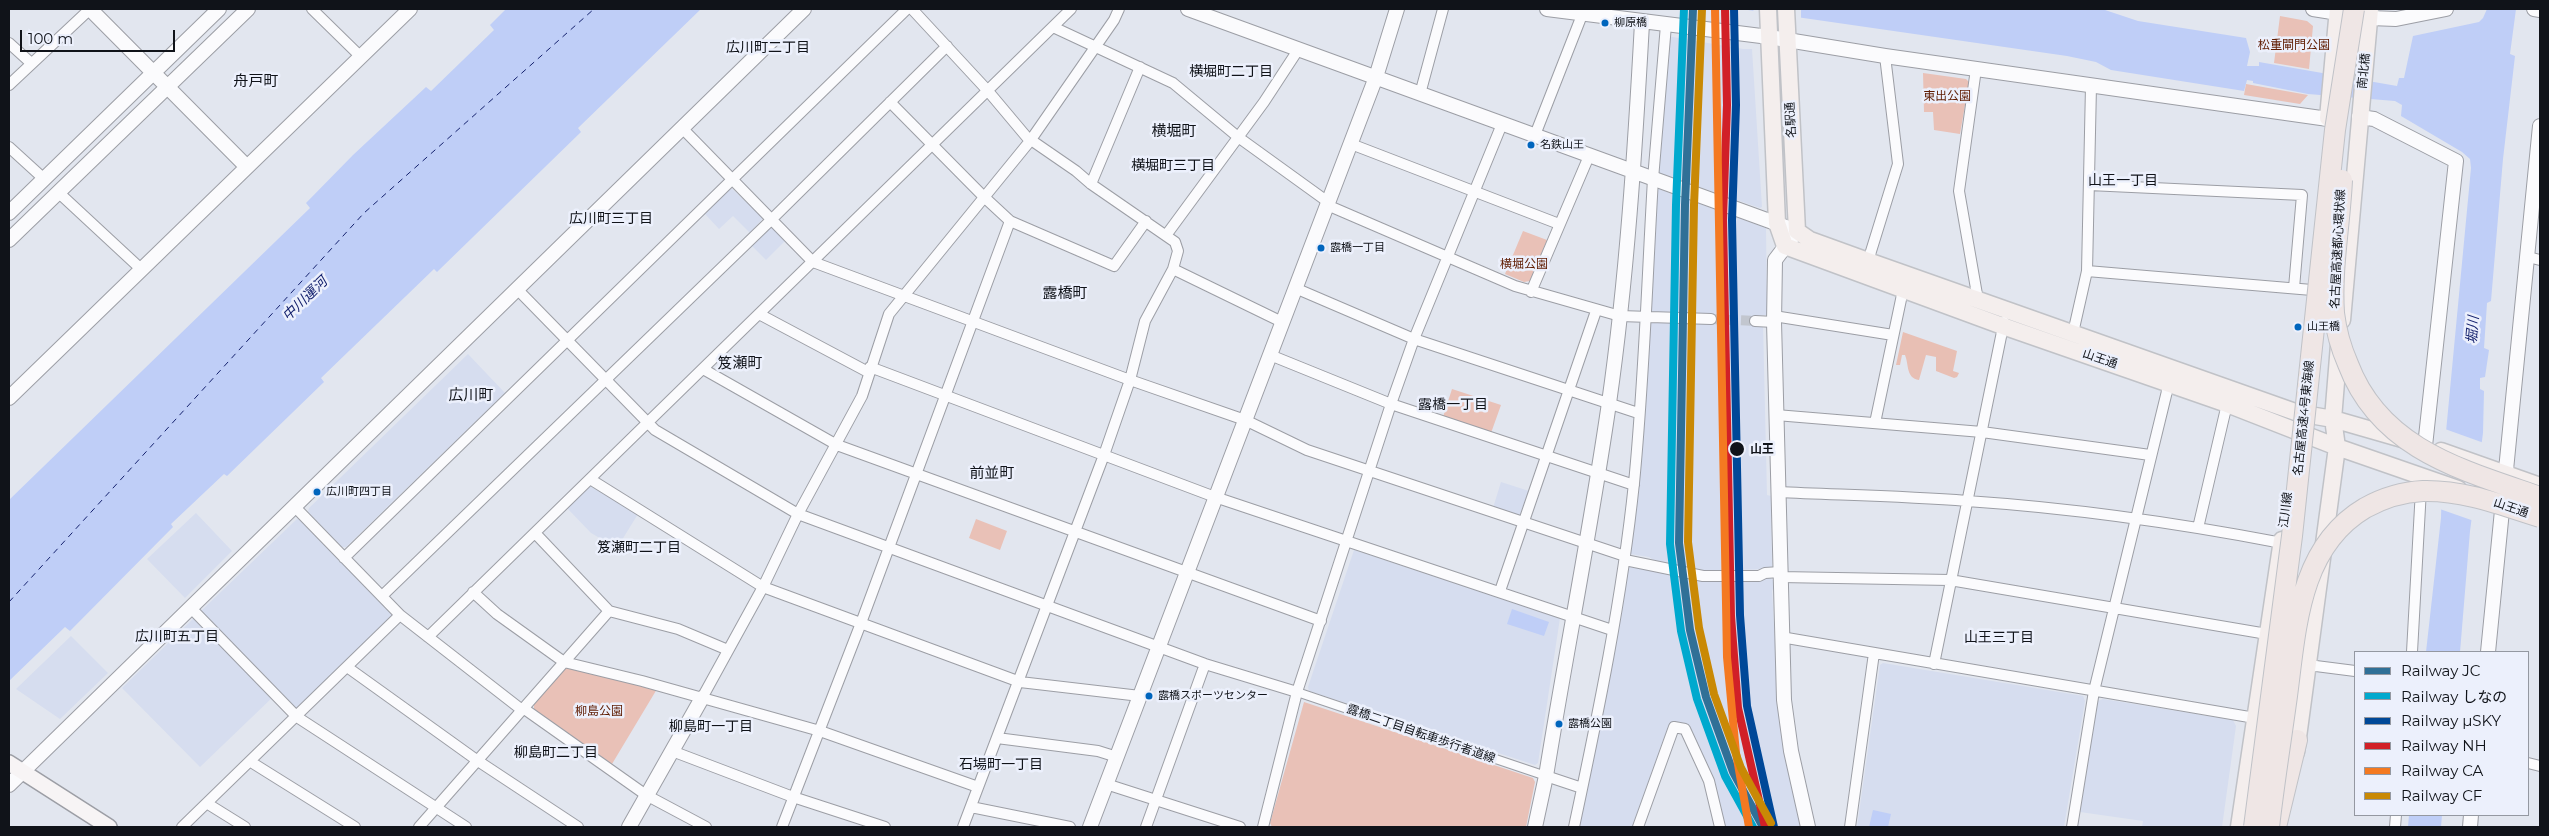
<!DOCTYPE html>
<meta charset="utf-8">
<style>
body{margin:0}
#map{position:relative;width:2549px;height:836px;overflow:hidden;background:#e2e6ef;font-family:Montserrat,"Noto Sans JP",sans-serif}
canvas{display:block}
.frame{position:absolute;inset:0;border:10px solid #101319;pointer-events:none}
.legend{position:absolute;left:2354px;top:651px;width:175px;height:165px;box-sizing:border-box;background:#ecf0fc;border:1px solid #9498a1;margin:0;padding:6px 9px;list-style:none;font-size:15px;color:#101319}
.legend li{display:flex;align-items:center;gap:10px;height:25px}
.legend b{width:25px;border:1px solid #9498a1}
.scale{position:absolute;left:20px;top:30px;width:155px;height:22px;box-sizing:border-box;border:2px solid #101319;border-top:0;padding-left:6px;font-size:15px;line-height:18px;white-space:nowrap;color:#101319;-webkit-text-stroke:4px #ecf0fc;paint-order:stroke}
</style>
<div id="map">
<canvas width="2549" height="836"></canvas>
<div class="frame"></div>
<ul class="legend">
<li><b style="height:6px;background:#307097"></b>Railway JC</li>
<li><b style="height:6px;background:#00a9ce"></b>Railway しなの</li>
<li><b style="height:6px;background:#004898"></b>Railway μSKY</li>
<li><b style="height:6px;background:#d12027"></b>Railway NH</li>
<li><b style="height:6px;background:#f47921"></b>Railway CA</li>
<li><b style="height:6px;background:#c98905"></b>Railway CF</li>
</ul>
<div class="scale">100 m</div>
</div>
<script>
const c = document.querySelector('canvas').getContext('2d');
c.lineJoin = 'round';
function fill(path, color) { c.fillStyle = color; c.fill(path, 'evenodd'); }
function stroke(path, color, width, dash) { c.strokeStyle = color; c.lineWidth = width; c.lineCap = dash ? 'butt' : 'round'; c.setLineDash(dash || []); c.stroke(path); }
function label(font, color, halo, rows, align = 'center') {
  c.font = font + ' Montserrat,"Noto Sans JP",sans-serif'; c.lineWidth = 5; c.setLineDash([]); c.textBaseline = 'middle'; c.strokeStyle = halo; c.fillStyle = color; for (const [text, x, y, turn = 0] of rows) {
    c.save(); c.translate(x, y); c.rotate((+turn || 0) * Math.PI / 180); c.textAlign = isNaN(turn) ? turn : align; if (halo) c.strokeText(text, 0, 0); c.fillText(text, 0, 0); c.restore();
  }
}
fill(new Path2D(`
 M1667 36 1743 49H1752L1762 207 1760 208 1659 173Z
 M731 188 763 218 750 233 733 216 719 229 705 214Z
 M1656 188 1766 228 1767 315H1755V322L1763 324 1767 495 1771 496 1772 566 1770 569 1698 571 1658 563 1649 557 1630 554 1648 323H1651V313H1648Z
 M768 227H772L785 241 766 260 750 244Z
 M468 354 505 393 346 547H342L308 512 309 508Z
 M1501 482 1529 491 1519 516 1493 508Z
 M590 486 638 514 617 548 591 533 567 508Z
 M196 513 232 551 185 598 147 559Z
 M297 519 301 520 392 615 297 710 200 612Z
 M1354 550 1560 618 1538 763 1535 765 1309 691 1308 687Z
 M1627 567 1659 569 1714 580 1770 578 1776 582 1772 591 1779 712 1790 779 1802 827H1724L1687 725 1672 722 1635 827H1578Z
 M195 617 274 696 200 767 122 688Z
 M71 636 108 673 60 719 16 689Z
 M1883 663 2083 696 2085 701 2064 827H1857L1880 665Z
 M2103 699 2233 720 2236 726 2222 827H2142L2143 821 2080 812 2098 701Z`), '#d6ddef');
fill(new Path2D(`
 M2280 16 2307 21 2313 26 2309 69 2274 63Z
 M1923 73 1966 79 1969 82 1960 134 1934 130 1933 112H1924Z
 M2246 84 2308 95 2300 104 2244 95Z
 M1523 231 1547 240 1530 281 1524 282 1505 274Z
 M1452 389 1501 405 1491 433 1443 417Z
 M976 519 1007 531 1000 550 969 538Z
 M566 666 657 689 612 764 534 709V704Z
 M1304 702 1533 778 1535 782 1526 827H1272L1270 823Z`), '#e9c1b7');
fill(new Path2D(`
 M1903 332 1957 351 1953 371 1959 373 1957 377 1954 378 1936 371V357L1926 355 1919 380C1906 378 1909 365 1905 355H1902L1900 365H1896Z`), '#e8bfb4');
fill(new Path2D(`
 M506 9H701L578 128 581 132 437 272 434 269 321 378 324 382 227 476 224 474 171 524 173 527 70 631 65 627 9 681V500L310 208 306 203 353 155 426 87 431 91 494 30 490 25Z
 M1741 9H2102L2138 21 2246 38 2250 52 2247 66H2259V62L2397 86 2399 78H2404L2413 36 2479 22 2483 18 2487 9H2516L2510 54 2515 56 2503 159 2491 301 2487 303 2484 348 2489 350 2485 377 2480 378V389L2484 391 2483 433 2470 531 2460 652H2426L2441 518 2442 474 2471 168 2470 159 2462 152 2401 116 2402 105 2395 101 2308 94 2253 83V81L2247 80 2244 91 2111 70 2096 62 2067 56Z
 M1512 609 1549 622 1544 636 1507 624Z
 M1873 810 1891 814 1888 827H1869Z
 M2409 815H2442L2441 827H2408Z`), '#bfcef7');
fill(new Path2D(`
 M1753 9H1801V19L1754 13Z
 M2445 429 2484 443 2474 521 2437 508Z`), '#e2e6ef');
stroke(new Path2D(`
 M9 602 364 213 594 9`), '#15226e', 1, [6, 5]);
stroke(new Path2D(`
 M1711 319 1755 321`), '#c2c6cf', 10, [10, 5]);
const pedestrian = new Path2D(`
 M1297 692 1546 776`);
const minor = new Path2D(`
 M312 9 360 56
 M912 9 988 91 1030 141
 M1053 27 1173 83 1238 137 1328 202
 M9 43 31 63
 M1976 69 1959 191 1978 300
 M9 85 90 9
 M1420 94 1443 9
 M890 102 983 196 1010 221 1114 266 1146 221
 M683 129 813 262 1130 380 1245 420 1307 450 1625 556
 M1535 135 1582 15
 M1031 140 1076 171 1091 184 1175 242 1178 251 1173 269 1282 322
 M1351 144 1559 224
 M9 147 43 178
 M1091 184 1140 67
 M2089 185 2302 195 2294 288
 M58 192 141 269
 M1327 205 1515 286 1620 316 1711 319
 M1167 234 1264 102 1298 50
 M2528 257 2540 260
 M1868 261 1898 164 1885 56
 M2087 271 2312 290
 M516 288 655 430 798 514 1205 664 1297 692
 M1295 288 1414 339 1638 413
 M1531 292 1589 156
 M759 314 868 372
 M1774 316 1893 335
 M1755 321 1774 322
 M2073 333 2087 271 2091 86
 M1270 355 1391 404 1634 485
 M870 367 1215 497 1612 630
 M703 369 837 445 1321 621
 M1776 415 1982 432 2150 455
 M1875 423 1903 290
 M590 479 763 587 1020 682 1140 696
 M1778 492C1841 495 1904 496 1967 501 2072 508 2178 523 2282 543
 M294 506 400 615 522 710
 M2198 528 2227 404
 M535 533 609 611 678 629 728 650
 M344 558 907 9
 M1625 560 1703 576H1759L1765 573 1780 572
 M1780 577 1950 580 2267 634
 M1500 591 1596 311
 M473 592 497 614 564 662 642 681 820 731 978 787
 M382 596 772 219 947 46
 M190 607 297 717 466 827
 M428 637 1071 9
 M1781 637 2255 718
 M2412 652 2421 489
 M1934 664 2004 322
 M2308 665 2355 671
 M347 667 478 761 578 827
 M702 698 763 587 798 514 862 396 889 314 1030 141 1114 20 1119 9
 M523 708 646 795 706 827
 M997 738 1098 751 1117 757
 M672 751 793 797 885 827
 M251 762 355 827
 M2528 763 2540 766
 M1546 776 1582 788
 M1106 784 1240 827
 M208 804 245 827
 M971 807 1070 827
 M182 827 400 615
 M419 827 609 611
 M782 827 861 623 1010 221
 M963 827 1104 455 1130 380 1145 321 1173 269
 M1146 827 1205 664
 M1263 827 1297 692 1391 404 1414 339 1502 124
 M1574 827C1598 714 1622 599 1634 483 1644 382 1647 281 1653 179 1657 128 1662 77 1666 25
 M1638 827 1674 727 1685 729 1709 781 1720 827
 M1850 827 1874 653
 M2072 827 2094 691 2169 383
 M2395 827 2396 815`);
const tertiary = new Path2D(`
 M90 9 247 167
 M1188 9 1797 231 1775 260 1774 322 1784 700 1791 751 1808 827
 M1547 9 1769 37 1885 56 2328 119
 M2313 9 2370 18 2396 19 2446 9
 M2534 9 2540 10
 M2359 117 2374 119 2456 161 2425 446
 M9 213 219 9
 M9 240 248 9
 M9 398 410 9
 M2488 652 2540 126
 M9 785 804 9
 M629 827 702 698
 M1090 827 1376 77 1397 9
 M1535 827 1546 776C1566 652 1591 528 1609 403 1627 277 1635 150 1642 23
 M2470 827 2471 815`);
const secondary = new Path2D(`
 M9 763 109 827`);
const primary = new Path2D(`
 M1768 9 1777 223 1785 246 1997 324 2227 404 2337 447 2458 489
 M1786 9 1797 231 1810 240 1868 261 2298 413 2333 419 2406 440
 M2328 118 2338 9
 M2342 320 2370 9
 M2441 451 2540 486
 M2296 752 2337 447 2333 419 2339 345
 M2239 827 2282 540`);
const motorway = new Path2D(`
 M2276 827 2297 740`);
stroke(pedestrian, '#9c9ea5', 10);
stroke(minor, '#9c9ea5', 12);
stroke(tertiary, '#9c9ea5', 16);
stroke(secondary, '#9c9ea5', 18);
stroke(primary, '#c0c2c7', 19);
stroke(motorway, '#c0c2c7', 22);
stroke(pedestrian, '#fbfbfd', 8);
stroke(minor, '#fbfbfd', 10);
stroke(tertiary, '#fbfbfd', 14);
stroke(secondary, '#f7f4f5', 15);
stroke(primary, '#f4eeed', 16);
stroke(motorway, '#efe6e5', 20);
const motorwayBridge = new Path2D(`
 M2342 180C2340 224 2331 269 2334 313 2336 330 2341 348 2348 364 2380 449 2462 470 2540 497
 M2254 827 2292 536 2335 130 2354 9
 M2269 827C2274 783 2281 740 2287 696 2296 628 2299 547 2365 508 2383 498 2402 492 2423 491 2464 490 2502 505 2540 517`);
stroke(motorwayBridge, '#c0c2c7', 22, []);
stroke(motorwayBridge, '#efe6e5', 20);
stroke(new Path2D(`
 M1693 9 1685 205 1679 543 1690 630 1706 697 1733 772 1763 827`), '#307097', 8);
stroke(new Path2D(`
 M1684 9 1676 205 1670 544 1681 631 1697 699 1725 776 1753 827`), '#00a9ce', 8);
stroke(new Path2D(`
 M1734 9 1736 105 1732 220 1740 615 1747 706 1774 827`), '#004898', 8);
stroke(new Path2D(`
 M1725 9 1727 105 1723 220 1731 616 1738 708 1765 827`), '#d12027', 8);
stroke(new Path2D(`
 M1715 9 1727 657 1736 753 1749 827`), '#f47921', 8);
stroke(new Path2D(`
 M1702 9 1694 205 1688 542 1699 628 1714 694 1741 768 1771 823`), '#c98905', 8);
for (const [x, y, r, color] of [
 [1605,23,4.5,"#0065bd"],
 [1531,145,4.5,"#0065bd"],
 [1321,248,4.5,"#0065bd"],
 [2298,327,4.5,"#0065bd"],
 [1737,449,8,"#101319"],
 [317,492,4.5,"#0065bd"],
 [1149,696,4.5,"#0065bd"],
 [1559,724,4.5,"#0065bd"]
]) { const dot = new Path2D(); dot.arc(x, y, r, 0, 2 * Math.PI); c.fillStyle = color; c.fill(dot); stroke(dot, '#ecf0fc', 2); }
label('11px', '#101319', '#ecf0fc', [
 ["柳原橋",1614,23],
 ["名鉄山王",1540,145],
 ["露橋一丁目",1330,248],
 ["山王橋",2307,327],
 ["広川町四丁目",326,492],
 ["露橋スポーツセンター",1158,696],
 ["露橋公園",1568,724]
], 'left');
label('12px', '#5e1b00', '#ecf0fc', [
 ["松重閘門公園",2294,45],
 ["東出公園",1947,96],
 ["横堀公園",1524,264],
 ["柳島公園",599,711]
]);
label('12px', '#101319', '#ecf0fc', [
 ["南北橋",2364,71,-84],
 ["名駅通",1791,120,-93],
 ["名古屋高速都心環状線",2338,249,-87],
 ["山王通",2100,359,19],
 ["名古屋高速4号東海線",2304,418,-84],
 ["山王通",2511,508,19],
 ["江川線",2286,510,-83],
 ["露橋二丁目自転車歩行者道線",1421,734,19]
]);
label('bold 12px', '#101319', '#ecf0fc', [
 ["山王",1750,449]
], 'left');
label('14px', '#101319', '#ecf0fc', [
 ["広川町二丁目",768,48],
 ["横堀町二丁目",1231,72],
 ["横堀町三丁目",1173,166],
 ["山王一丁目",2123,181],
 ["広川町三丁目",611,219],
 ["露橋一丁目",1453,405],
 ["笈瀬町二丁目",639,548],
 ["広川町五丁目",177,637],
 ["山王三丁目",1999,638],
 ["柳島町一丁目",711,727],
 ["柳島町二丁目",556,753],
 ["石場町一丁目",1001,765]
]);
label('italic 14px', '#15226e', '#ecf0fc', [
 ["中川運河",305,299,-44],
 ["堀川",2473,330,-85]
]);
label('15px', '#101319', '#ecf0fc', [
 ["舟戸町",256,82],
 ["横堀町",1174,132],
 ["露橋町",1065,294],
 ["笈瀬町",740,364],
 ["広川町",471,396],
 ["前並町",992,474]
]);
</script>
